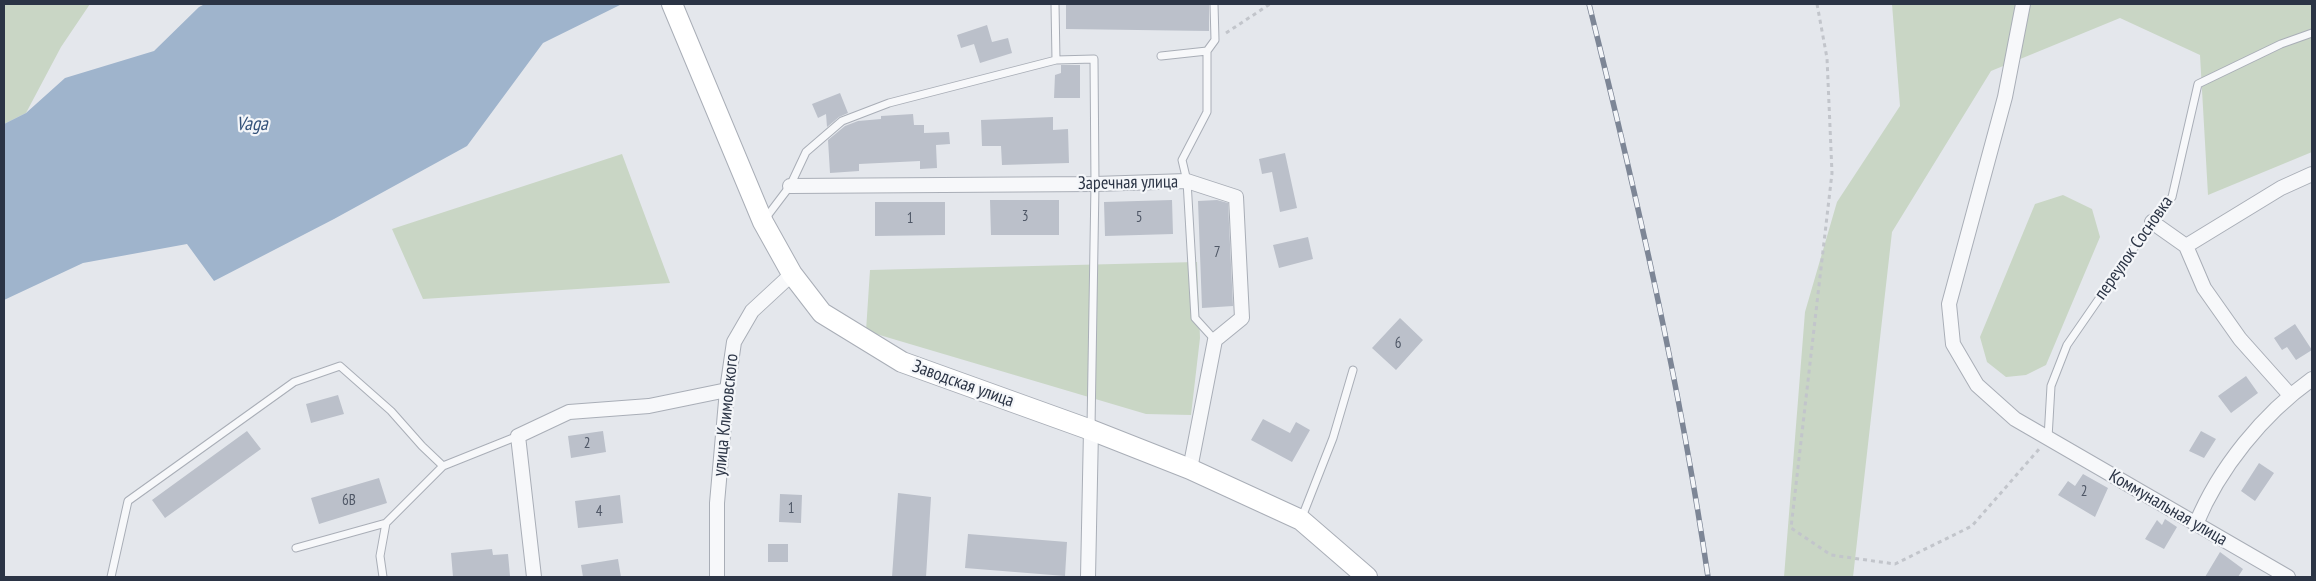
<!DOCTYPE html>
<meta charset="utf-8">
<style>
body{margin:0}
#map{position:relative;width:2316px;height:581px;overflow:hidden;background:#e4e7ec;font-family:"PT Sans Narrow",sans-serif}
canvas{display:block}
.frame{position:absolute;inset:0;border:5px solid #2b3445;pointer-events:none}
</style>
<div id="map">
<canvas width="2316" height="581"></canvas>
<div class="frame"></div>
</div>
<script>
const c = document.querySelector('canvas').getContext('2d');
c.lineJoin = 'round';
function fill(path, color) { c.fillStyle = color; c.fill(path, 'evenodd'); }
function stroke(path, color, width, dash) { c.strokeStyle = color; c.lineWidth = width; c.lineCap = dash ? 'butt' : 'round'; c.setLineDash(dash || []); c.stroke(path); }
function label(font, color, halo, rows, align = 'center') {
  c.font = font + ' "PT Sans Narrow",sans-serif'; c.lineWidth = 4.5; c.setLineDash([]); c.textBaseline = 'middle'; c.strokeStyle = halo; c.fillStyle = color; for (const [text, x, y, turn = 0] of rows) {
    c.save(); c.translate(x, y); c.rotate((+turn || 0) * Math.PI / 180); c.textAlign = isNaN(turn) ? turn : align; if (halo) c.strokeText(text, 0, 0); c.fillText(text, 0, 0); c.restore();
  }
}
fill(new Path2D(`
 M4 4H90L61 47 26 113 4 124Z
 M1892 4H2312V152L2208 195 2200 55 2120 18 1991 71 1892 232 1853 577H1784L1805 312 1837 202 1900 106Z
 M622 154 670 283 423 299 392 229Z
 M2063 195 2092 209 2100 237 2046 365 2026 375 2006 377 1987 362 1980 337 2035 204Z
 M1197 262 1200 338 1191 415 1146 414 866 331 870 270Z`), '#c9d6c5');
fill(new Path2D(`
 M205 4H622L543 43 467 146 334 219 214 281 187 244 83 263 4 300V124L26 113 65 78 154 51 199 7Z`), '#9fb4cc');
fill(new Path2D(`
 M1066 4H1209V31L1066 29Z
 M987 25 992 42 1008 38 1012 53 980 63 974 44 961 48 957 35Z
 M1061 65H1080V98H1054L1055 75 1061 73Z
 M840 93 848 113 839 117 827 127 826 114 818 118 812 104Z
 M913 114 914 125H924V133L949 132 950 144 936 145 937 168 920 169V161L859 164V171L830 173 828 140 845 126 858 121 881 119V116Z
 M1053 117V130L1068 129 1069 163 1002 165 1001 146H982L981 120Z
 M1285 153 1297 208 1280 212 1272 172 1262 174 1259 159Z
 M990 200H1059V235H991Z
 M1172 200 1173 234 1105 236 1104 202Z
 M1217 200 1228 203 1233 306 1202 308 1198 201Z
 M875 202H945V235L875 236Z
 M1308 237 1313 259 1279 268 1273 245Z
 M1400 318 1423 340 1396 370 1372 348Z
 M2295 324 2312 350 2296 360 2287 347 2282 350 2274 338Z
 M2246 376 2258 393 2231 413 2218 396Z
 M338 395 344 414 311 423 306 404Z
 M1263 419 1290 433 1296 422 1310 430 1292 462 1251 440Z
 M247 431 261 449 165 518 152 500Z
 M603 431 606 452 571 458 568 436Z
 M2201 431 2216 439 2204 458 2189 451Z
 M2259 463 2274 473 2255 501 2241 491Z
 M2083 474 2108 488 2095 517 2058 495 2068 481 2075 486Z
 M379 478 387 503 319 524 311 498Z
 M898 493 931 497 926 577H892Z
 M780 494 802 495 801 523 779 522Z
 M620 495 623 523 578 528 575 501Z
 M2165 519 2177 527 2164 549 2145 539 2157 520 2162 525Z
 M968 534 1067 542 1065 576 965 568Z
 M768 544H788V562H768Z
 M492 549 493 555 508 554 510 576 453 577 451 553Z
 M2220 552 2243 569 2238 577H2205Z
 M618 559 621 577H583L581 565Z`), '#bbc0ca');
const service = new Path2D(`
 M1055 4 1056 60 1094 59 1095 184 1091 427
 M1207 51 1215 40 1214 4
 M1161 56 1207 51V112L1182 160 1187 181 1195 318 1215 340
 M765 219 790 186 806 152 842 121 889 103 1056 60
 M2048 438 2051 386 2067 345 2152 222 2172 197 2198 84 2281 44 2312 33
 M1302 517 1333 438 1353 370
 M296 548 386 523 443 466 518 436
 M111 577 128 501 294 382 340 366 391 411 422 446 443 466
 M383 577 380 556 386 523`);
const minor = new Path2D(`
 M2023 4 2005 97 1949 304 1953 344 1977 385 2015 419 2288 577
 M790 186 1095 184 1187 181 1236 197 1242 318 1215 340 1190 469
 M2152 222 2186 246 2204 288 2240 339 2290 395
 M2186 246 2281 188 2312 174
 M2196 524C2219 468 2263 414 2312 379
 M534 577 518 436 569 412 649 406 727 390
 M717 577V503L727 390 734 342 752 311 792 274
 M1088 577 1091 430`);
const secondary = new Path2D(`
 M672 4 763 222 792 274 822 313 902 362 1091 430 1190 469 1301 520 1367 577`);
stroke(service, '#a9aeb7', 9);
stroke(minor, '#a9aeb7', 16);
stroke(secondary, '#a9aeb7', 22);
stroke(new Path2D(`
 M1817 4 1827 58 1832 173 1791 528 1831 555 1895 564 1972 526 2040 448
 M1226 33 1270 4`), '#c2c5cb', 3, [4, 4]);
stroke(service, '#f7f8fa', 7);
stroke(minor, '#f7f8fa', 14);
stroke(secondary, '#fff', 20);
const rail = new Path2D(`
 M1589 4C1636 193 1680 384 1708 577`);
stroke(rail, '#7d8696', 5.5);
stroke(rail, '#f4f6f9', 4, [11]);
label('15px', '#4f5766', null, [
 ["3",1025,217],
 ["5",1139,218],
 ["1",910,219],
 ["7",1217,253],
 ["6",1398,344],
 ["2",587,444],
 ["2",2084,492],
 ["6В",349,501],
 ["1",791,509],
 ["4",599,512]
]);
label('18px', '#2b3445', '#f4f6f9', [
 ["Заречная улица",1128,183,-1],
 ["переулок Сосновка",2134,248,-55],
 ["Заводская улица",963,384,20],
 ["улица Климовского",726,415,-84],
 ["Коммунальная улица",2168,508,30]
]);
label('italic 19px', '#34527a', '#f4f6f9', [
 ["Vaga",252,125]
]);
</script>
